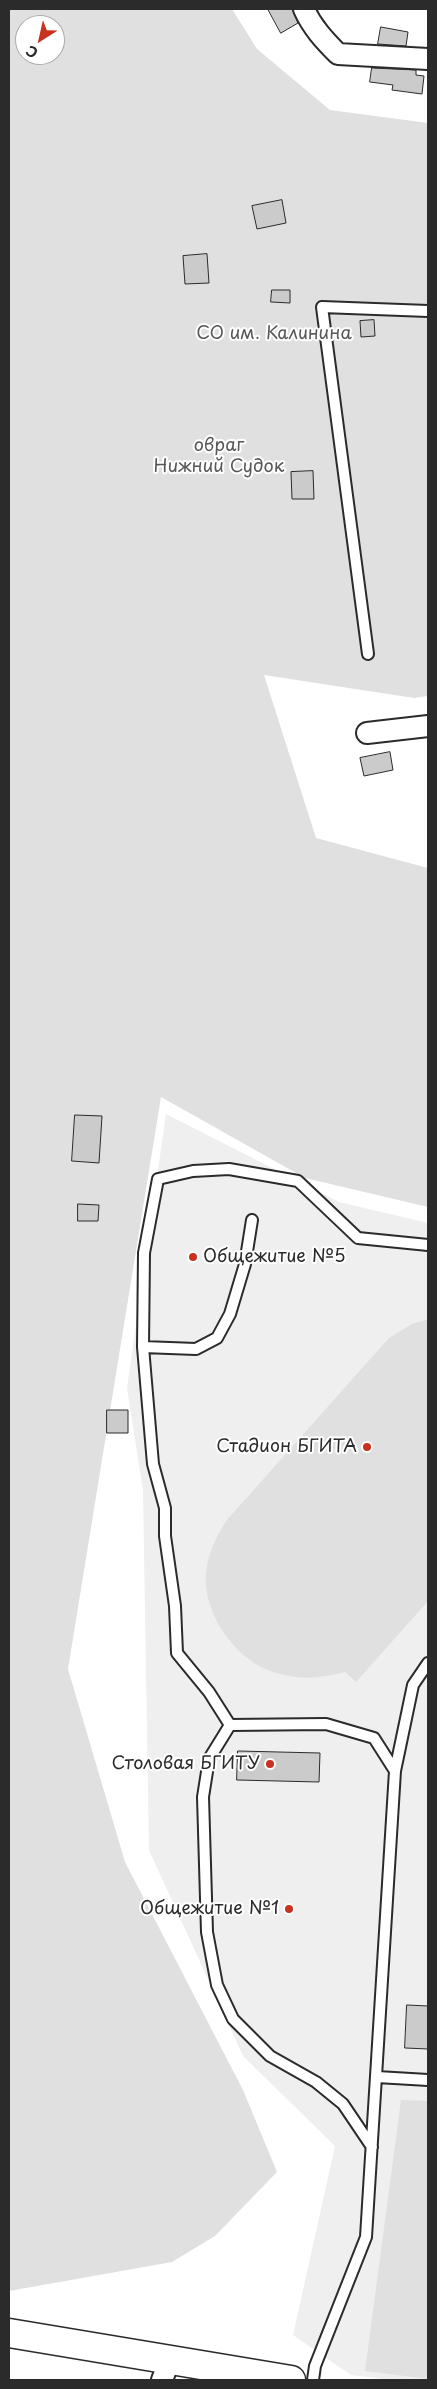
<!DOCTYPE html>
<meta charset="utf-8">
<style>
body{margin:0}
#map{position:relative;width:437px;height:2389px;overflow:hidden;background:#fff;font-family:"Playpen Sans",sans-serif}
canvas{display:block}
.frame{position:absolute;inset:0;border:10px solid #2b2b2b;pointer-events:none}
.north{position:absolute;left:15px;top:15px;width:50px;height:50px;box-sizing:border-box;background:#fff;border:1px solid #aaa;border-radius:50%;rotate:215deg;font-size:14px;font-weight:700;line-height:20px;text-align:center;color:#2b2b2b}
.north::after{content:'';display:block;margin:auto;width:18px;height:22px;background:#c8321e;clip-path:polygon(50% 0,100% 100%,50% 72%,0 100%)}
</style>
<div id="map">
<canvas width="437" height="2389"></canvas>
<div class="frame"></div>
<div class="north">С</div>
</div>
<script>
const c = document.querySelector('canvas').getContext('2d');
c.lineJoin = 'round';
function fill(path, color) { c.fillStyle = color; c.fill(path, 'evenodd'); }
function stroke(path, color, width, dash) { c.strokeStyle = color; c.lineWidth = width; c.lineCap = dash ? 'butt' : 'round'; c.setLineDash(dash || []); c.stroke(path); }
function label(font, color, halo, rows, align = 'center') {
  c.font = font + ' "Playpen Sans",sans-serif'; c.lineWidth = 4; c.setLineDash([]); c.textBaseline = 'middle'; c.strokeStyle = halo; c.fillStyle = color; for (const [text, x, y, turn = 0] of rows) {
    c.save(); c.translate(x, y); c.rotate((+turn || 0) * Math.PI / 180); c.textAlign = isNaN(turn) ? turn : align; if (halo) c.strokeText(text, 0, 0); c.fillText(text, 0, 0); c.restore();
  }
}
fill(new Path2D(`
 M166 1114 339 1202 428 1223V2380H391L351 2375 293 2335 335 2146 243 2056 149 1850 143 1491 127 1388Z`), '#efefef');
fill(new Path2D(`
 M9 9H232L257 49 330 110 428 123V696L414 698 264 675 316 838 428 868V1207L305 1178 161 1097 68 1669 125 1862 243 2090 277 2172 215 2236 172 2262 9 2291ZM25 25H55V55H25Z
 M428 1319V1601L356 1682 345 1672C329 1676 313 1679 296 1677 282 1675 265 1671 253 1662 224 1643 200 1602 207 1566 210 1549 217 1536 226 1521L389 1338 412 1324Z
 M401 2100 428 2101V2379L365 2371Z`), '#e0e0e0');
const building = new Path2D(`
 M268 9H292L298 23 281 33Z
 M381 27 408 32 406 46 378 44Z
 M372 68 416 70V75L424 76 422 94 392 90 393 85 370 82Z
 M282 200 286 223 257 229 252 206Z
 M207 254 209 283 185 284 183 256Z
 M272 290H290V303L271 302Z
 M374 320 375 336 361 337 360 321Z
 M313 471 314 499H292L291 472Z
 M390 752 393 770 364 776 360 758Z
 M75 1115 102 1116 99 1163 72 1161Z
 M78 1204 99 1205 98 1221H78Z
 M107 1410H128V1433H107Z
 M238 1751 320 1753 319 1782 237 1780Z
 M407 2005 428 2006V2049L405 2048Z`);
fill(building, '#cbcbcb');
stroke(building, '#2b2b2b', 1);
const service = new Path2D(`
 M368 654 322 307 428 311
 M143 1347 144 1253 158 1179 193 1171 229 1169 298 1181 358 1238 428 1245
 M230 1725 209 1692 177 1653 175 1606 165 1536V1508L153 1464 143 1347 196 1349 217 1338 230 1314 245 1264 252 1220
 M395 1771 413 1685 428 1663
 M377 2077 428 2080
 M313 2380 315 2366 366 2237 395 1771 374 1738 326 1724 230 1725 209 1759 203 1797 207 1932 217 1985 233 2019 270 2056 316 2082 343 2104 372 2147`);
const minor = new Path2D(`
 M304 9C312 27 324 40 338 54L428 59
 M367 733 428 726
 M162 2380 170 2359`);
const secondary = new Path2D(`
 M9 2333 291 2380`);
stroke(service, '#2b2b2b', 14);
stroke(minor, '#2b2b2b', 24);
stroke(secondary, '#2b2b2b', 31);
stroke(service, '#fff', 10);
stroke(minor, '#fff', 20);
stroke(secondary, '#fff', 28);
for (const [x, y, r, color] of [
 [193,1257,5,"#c8321e"],
 [367,1447,5,"#c8321e"],
 [270,1764,5,"#c8321e"],
 [289,1909,5,"#c8321e"]
]) { const dot = new Path2D(); dot.arc(x, y, r, 0, 2 * Math.PI); c.fillStyle = color; c.fill(dot); stroke(dot, '#fff', 2); }
label('18px', '#585858', '#fff', [
 ["СО им. Калинина",274,334],
 ["овраг",219,446],
 ["Нижний Судок",219,467]
]);
label('18px', '#2b2b2b', '#fff', [
 ["Общежитие №5",203,1257,"left"],
 ["Стадион БГИТА",357,1447],
 ["Столовая БГИТУ",260,1764],
 ["Общежитие №1",279,1909]
], 'right');
</script>
